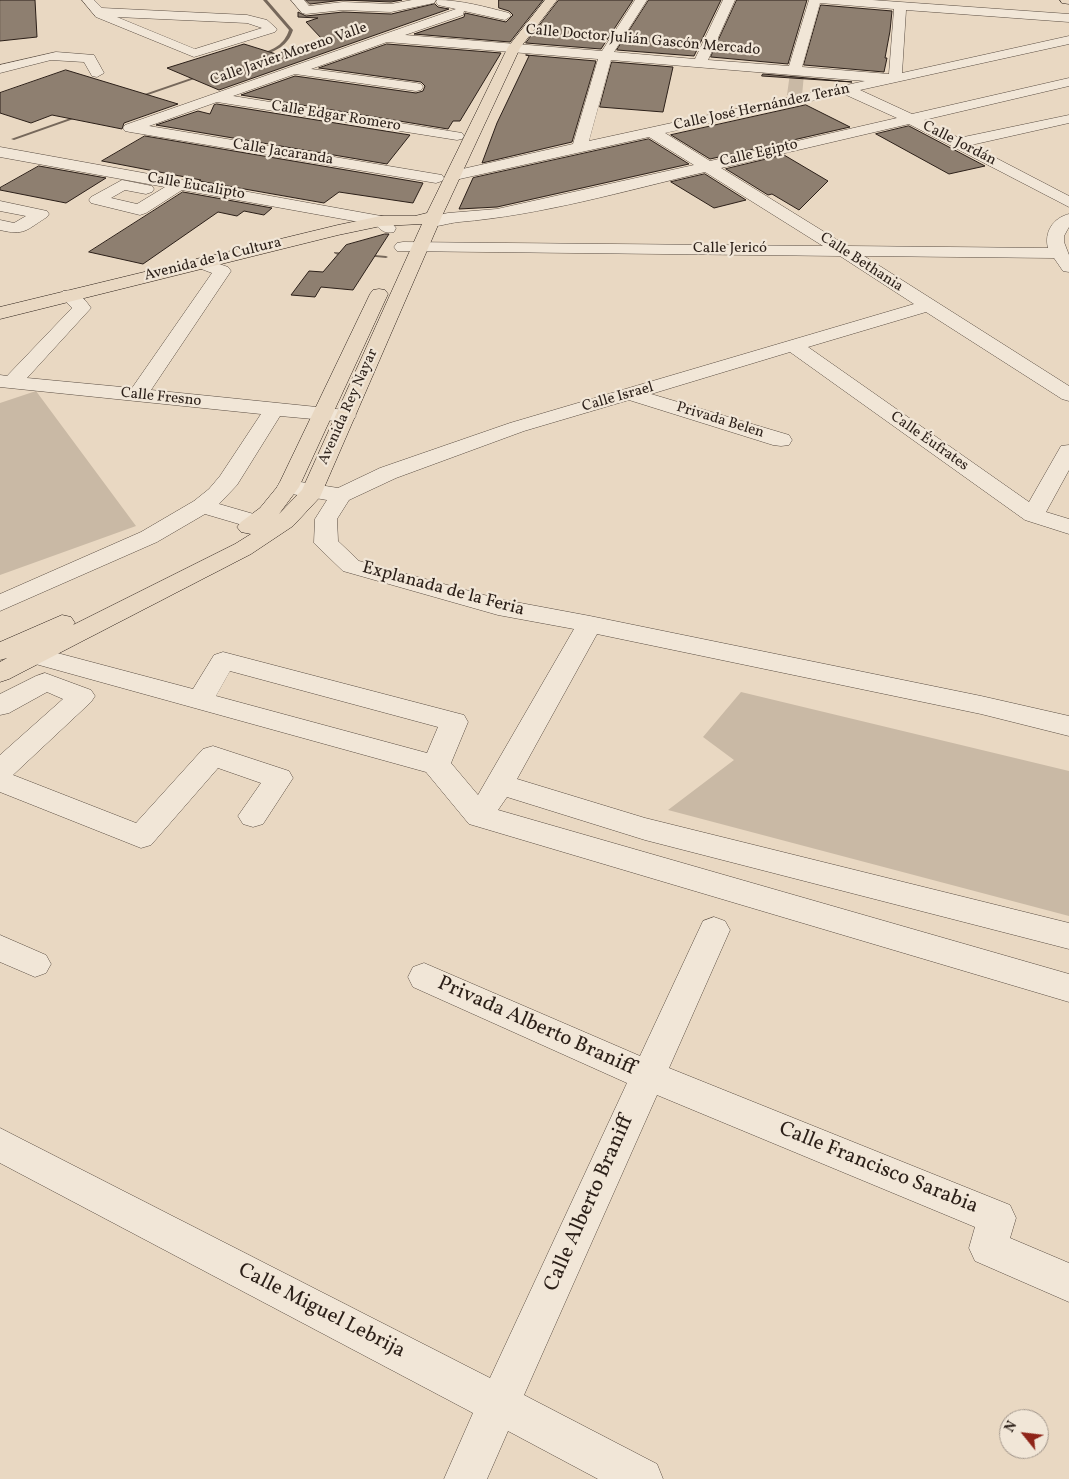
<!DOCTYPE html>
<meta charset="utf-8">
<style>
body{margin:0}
#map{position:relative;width:1069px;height:1479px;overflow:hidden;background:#e9d8c2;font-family:Vollkorn,serif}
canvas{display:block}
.north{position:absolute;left:999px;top:1409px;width:50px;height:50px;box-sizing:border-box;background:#f1e6d7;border:1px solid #a2968b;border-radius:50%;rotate:299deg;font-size:14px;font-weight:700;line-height:20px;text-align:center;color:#2b1f18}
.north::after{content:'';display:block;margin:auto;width:18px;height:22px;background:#8f2418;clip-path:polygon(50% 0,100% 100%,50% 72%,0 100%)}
</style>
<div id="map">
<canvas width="1069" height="1479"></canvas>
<div class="north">N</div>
</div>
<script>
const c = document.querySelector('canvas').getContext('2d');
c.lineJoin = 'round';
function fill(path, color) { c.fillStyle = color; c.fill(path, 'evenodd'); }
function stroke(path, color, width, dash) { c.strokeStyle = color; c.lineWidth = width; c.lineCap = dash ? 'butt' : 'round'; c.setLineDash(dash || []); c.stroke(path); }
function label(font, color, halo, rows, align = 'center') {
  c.font = font + ' Vollkorn,serif'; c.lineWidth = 4.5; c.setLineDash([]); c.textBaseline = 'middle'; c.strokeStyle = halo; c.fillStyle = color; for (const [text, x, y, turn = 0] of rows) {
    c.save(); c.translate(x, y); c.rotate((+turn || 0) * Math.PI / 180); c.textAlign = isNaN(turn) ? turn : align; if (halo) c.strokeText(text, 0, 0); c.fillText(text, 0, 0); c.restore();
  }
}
fill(new Path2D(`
 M790 73 804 74 802 96 787 95Z
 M36 391 136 526 0 575V403Z
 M741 692 1069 771V916L668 810 734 760 703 737Z`), '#c9b9a5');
fill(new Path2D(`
 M263 0H267L293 30C288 46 276 51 261 56L260 54C274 49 284 45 289 30Z
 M200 75 203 76 139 98 136 97Z
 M79 115 82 116 14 140 11 139Z
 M334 252 350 253 352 254C348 257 338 256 334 253Z
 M364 254 386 256 388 257 386 258 366 256 364 255Z`), '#76685b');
const building = new Path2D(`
 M0 0H35L37 37 0 41Z
 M306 0H402L391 2 343 0 310 4Z
 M499 0H543L510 42 414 34 464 17 465 13 506 22 513 15 509 11 499 8Z
 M559 0H633L601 49 526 43Z
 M649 0H721L694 56 617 50Z
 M737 0H807L788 64 711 57Z
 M435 4 438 7 449 9 219 90 167 68 244 44 276 54 322 39 306 22 318 18 298 17V12L306 16 343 12 391 14Z
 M821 5 892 11 890 31 885 58H887L884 72 804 65Z
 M387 44 501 53 460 121H453L448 129 241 95 295 76 416 93 423 91 425 86 421 82 319 68Z
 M526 55 596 61 572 142 482 163 497 123 529 56Z
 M612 62 673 67 663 112 600 107Z
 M66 70 178 104 124 123 122 129 52 115 31 123 0 113V93Z
 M763 74 852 82 762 76Z
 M217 104 410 135 387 164 156 125 198 111 210 114 214 105Z
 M806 105 850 127 710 159 671 135Z
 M909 126 985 166 949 174 876 134Z
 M145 136 423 183 413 203 339 192 324 203 199 181 201 180 102 161Z
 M649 139 689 164 497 207 459 209 473 178Z
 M784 155 828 181 799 210 772 194 768 195 726 169Z
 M39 166 106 178 66 203 0 190V188Z
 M705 174 746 200 714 208 671 182Z
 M183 192 272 208 264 215 244 211 237 216 218 212 143 264 89 252Z
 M385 234H389L353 290 321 287 315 297 291 295 309 271 323 272 346 245Z`);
fill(building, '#8e7f70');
stroke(building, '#2b1f18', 1);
const minor = new Path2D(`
 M82 0H94L102 8 247 15 267 20 277 29 275 32 194 57 96 17ZM117 17 247 23 262 28 195 49Z
 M291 0H304L309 6 343 2 391 4 412 0H436L434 3 391 12 343 10 306 14 302 13Z
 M437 0C461 0 486 7 509 13L511 16 505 20 464 11 463 15 405 35 602 51 635 0H647L614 52 695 59 723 0H735L708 60 789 66 809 0H872L1069 14V22L906 10 902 73 1069 36V44L860 90 912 114 1069 78V86L924 120 959 138 1069 115V123L971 145 1069 196V207L909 124 721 168 847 246 1048 248C1044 232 1053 218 1069 214V227L1064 236V242L1069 255V272L1063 271 1054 258 864 256 1069 386V401L1062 399 926 312 808 347 1029 502 1061 446 1069 445V470L1046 512 1069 519V534L1025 520 790 352 651 394 789 435 792 440 789 445 781 446 773 445 629 400 524 431 396 478 349 500 337 519 338 541 359 561 499 599 590 616 981 696 1069 716V736L981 714 597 634 517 779 645 818 1069 923V949L645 840 507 797 498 810 1069 974V1002L469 824 426 772 3 655 0 648 3 643 12 641 193 689 214 655 223 652 464 715 468 722 451 763 478 795 574 629 498 615 343 571 314 543 315 519 327 500 280 492 277 487 280 482 288 480 338 488 380 468 510 423 914 304 840 256 397 251 394 247 397 243 403 242 823 246 705 172C624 191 542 215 459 222 448 223 436 228 425 226L423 222 425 218 448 213 497 209 694 165 649 137 455 180 449 178 447 175 449 172 573 144 598 59 387 42 311 69 416 83 421 84 423 87 421 90 416 91 295 74 233 96 462 133 464 136 462 139 457 140 217 102 149 126 442 175 444 178 442 181 436 183 130 132 125 131 123 128 125 125 456 9 438 5 436 2ZM820 3 894 9 889 74 802 67ZM611 60 865 81 589 141ZM844 94 897 118 710 161 665 133ZM230 671 438 727 427 753 216 696Z
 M56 52 94 55 104 73 97 77 92 76 84 62 51 60 0 73V65Z
 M0 147 381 216 387 217 396 228 394 232C385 234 382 231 376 225L182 190 146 213 140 215 91 203 89 200 91 197 122 180 152 186 154 189 152 192 146 194 125 190 111 198 137 204 165 187 0 157Z
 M0 201 47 211 49 214 47 217C26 230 25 236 0 230V220L14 223 26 216 0 211Z
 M202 258 228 267 231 271 151 390 346 410 353 412 356 416 353 420 346 422 280 416 237 485 219 504 264 517 267 522 264 527 256 529 205 514 157 542 0 611V594L141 532 194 501 209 489 220 476 261 414 0 387V375L7 376 72 308 60 295 63 291C76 288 84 298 91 308L27 378 132 388 212 273 196 267 193 263 196 259Z
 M45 673 91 690 95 696 91 702 13 775 136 823 203 749 213 746 289 771 293 778 263 824 253 827 243 824 238 816 261 783 218 768 151 845 141 848 0 792V755L63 699 47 692 9 713 0 715V694L36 676Z
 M714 917 725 921 730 930 669 1068 1010 1205 1016 1218 1010 1238 1069 1263V1302L975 1261 969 1248 975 1227 657 1095 524 1395 657 1464 663 1479H598L508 1431 487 1479H444L473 1413 0 1163V1128L490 1378 627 1083 413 987 408 977 413 967 424 963 640 1056 703 921Z
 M0 935 46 955 51 964 46 973 35 977 0 962Z`);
const major = new Path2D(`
 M545 0H557L520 48 442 216 320 497 293 526 251 554 9 679 0 682V662L7 658 0 660V642L62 615 71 617 75 623 73 625 235 544 251 534 241 532 237 527 241 522 260 508 278 486 370 294 373 290 379 289 385 290 388 294 299 487 279 514 302 490 422 224 381 226 338 235 0 319V307L338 225 381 216H415L427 213 508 47Z`);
const highway = new Path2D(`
 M1060 0H1069V4L1062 3Z`);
stroke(minor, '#5a4d42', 1);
stroke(major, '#2b1f18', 1);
stroke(highway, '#2b1f18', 1);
fill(minor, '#f1e6d7');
fill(major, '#e9d8c2');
fill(highway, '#e9d8c2');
label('15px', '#2b1f18', '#f1e6d7', [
 ["Calle Doctor Julián Gascón Mercado",643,41,5],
 ["Calle Javier Moreno Valle",289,55,-19],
 ["Calle José Hernández Terán",762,108,-12],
 ["Calle Edgar Romero",336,117,9],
 ["Calle Jordán",959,144,27],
 ["Calle Jacaranda",283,153,9],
 ["Calle Egipto",759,154,-13],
 ["Calle Eucalipto",196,187,10],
 ["Calle Jericó",730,249],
 ["Avenida de la Cultura",213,260,-14],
 ["Calle Bethania",861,263,33],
 ["Calle Fresno",161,398,6],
 ["Calle Israel",618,398,-16],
 ["Avenida Rey Nayar",349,407,-66],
 ["Privada Belen",720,421,17],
 ["Calle Éufrates",929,442,35]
]);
label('18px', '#2b1f18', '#f1e6d7', [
 ["Explanada de la Feria",443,590,15]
]);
label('21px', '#2b1f18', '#f1e6d7', [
 ["Privada Alberto Braniff",536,1027,24],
 ["Calle Francisco Sarabia",878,1169,22],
 ["Calle Alberto Braniff",590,1204,-66],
 ["Calle Miguel Lebrija",321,1312,27]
]);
</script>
